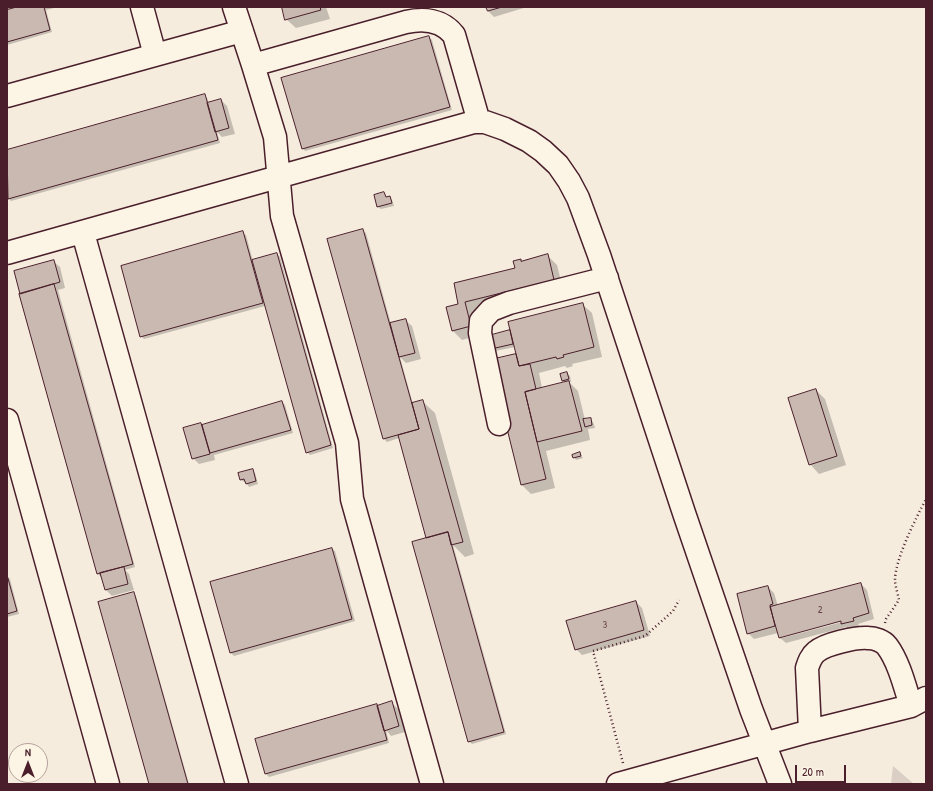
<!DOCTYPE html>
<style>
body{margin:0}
#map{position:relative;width:933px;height:791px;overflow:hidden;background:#f5ecde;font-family:"Patrick Hand",sans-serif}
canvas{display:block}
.frame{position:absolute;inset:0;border:8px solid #4a1f2b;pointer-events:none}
.north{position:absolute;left:8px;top:743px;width:40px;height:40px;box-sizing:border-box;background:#fcf5e5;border:1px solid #b59f9b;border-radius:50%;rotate:0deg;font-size:11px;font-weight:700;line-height:16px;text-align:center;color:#4a1f2b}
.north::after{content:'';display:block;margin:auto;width:14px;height:18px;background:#4a1f2b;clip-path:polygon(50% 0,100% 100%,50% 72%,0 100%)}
.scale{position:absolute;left:795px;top:765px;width:51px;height:18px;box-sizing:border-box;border:2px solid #4a1f2b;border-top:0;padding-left:5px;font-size:12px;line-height:14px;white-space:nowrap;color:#4a1f2b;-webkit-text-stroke:3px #fcf5e5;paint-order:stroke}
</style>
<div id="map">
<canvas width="933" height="791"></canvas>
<div class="frame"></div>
<div class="north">N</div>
<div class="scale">20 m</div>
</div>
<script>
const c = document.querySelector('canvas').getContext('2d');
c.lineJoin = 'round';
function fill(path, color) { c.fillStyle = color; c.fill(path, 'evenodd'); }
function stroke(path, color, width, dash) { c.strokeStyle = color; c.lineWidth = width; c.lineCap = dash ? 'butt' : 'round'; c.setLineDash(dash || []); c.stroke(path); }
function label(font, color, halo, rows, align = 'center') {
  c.font = font + ' "Patrick Hand",sans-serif'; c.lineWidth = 3; c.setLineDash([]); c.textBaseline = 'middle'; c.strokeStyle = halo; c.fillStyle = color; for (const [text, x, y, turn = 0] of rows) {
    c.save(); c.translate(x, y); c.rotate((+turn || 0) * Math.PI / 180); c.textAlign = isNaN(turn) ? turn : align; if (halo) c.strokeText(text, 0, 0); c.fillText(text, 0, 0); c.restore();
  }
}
fill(new Path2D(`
 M893 766 914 784H891Z`), '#dbcec4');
fill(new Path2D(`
 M7 7H58L46 10 52 32 7 45Z
 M283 7H326L330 19 296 28 286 19Z
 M487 7H527L494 17 488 11Z
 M429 37 432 40 452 110 305 151 303 148Z
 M205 96 207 98 209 104 221 100 227 106 235 134 222 137 217 132 220 143 11 201 9 199 7 193V151Z
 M384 193 387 198 390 197 392 200 394 206 381 209 378 207Z
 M363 231 366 233 391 324 405 320 412 326 421 359 406 363 400 357 413 404 422 401 435 413 474 554 465 557 453 545 506 734 472 744 469 741 428 538 399 438 387 442 384 439 329 240Z
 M243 233 246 235 253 261 277 254 280 257 333 448 310 455 307 452 265 306 144 339 141 336Z
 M547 255 557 265 563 289 474 311 480 335 462 340 453 331 460 304 516 269 521 260 523 262Z
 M53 261 60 267 65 288 58 290 135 567 125 570 129 574 134 590 112 596 106 590 102 576 101 577 98 574 20 295Z
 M582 304 592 313 602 357 572 364 573 366 567 368 565 366 539 373 542 388 565 383 563 380 567 373 570 376 571 382H569L578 391 585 420 590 419 593 422 595 428 588 429 590 440 546 451 555 488 531 494 522 485 517 355 515 347 495 351 489 336 511 331Z
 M816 390 825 399 846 465 819 474 810 464Z
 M282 402 285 405 293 433 214 455 215 460 199 464 193 458 201 424 202 426Z
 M580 454 583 458 576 460 574 457Z
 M252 470 255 473 258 484 249 487 246 482H244L241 480Z
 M332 549 335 551 355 621 234 656 231 653 211 583Z
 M7 576 10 579 19 614 7 617Z
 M861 584 867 590 874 619 858 624 859 626 848 630 846 627 786 643 779 637 778 633 754 639 748 633 768 587 774 593 778 606ZM845 619 846 621 782 638V636Z
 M134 593 136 596 189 784H150Z
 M636 602 642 608 650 636 582 655 576 649Z
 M392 703 398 709 405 732 391 736 386 730 389 743 269 777 266 774 256 739Z`), '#0003');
const building = new Path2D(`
 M17 7H44L50 30 7 42V10Z
 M282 7H320L321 10 285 20Z
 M486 7H502L488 11Z
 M429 36 450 107 302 149 281 78Z
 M205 94 218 140 8 199 7 150Z
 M221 99 229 128 215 132 207 103Z
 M384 192 386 197 390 196 392 203 377 207 374 195Z
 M363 229 419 429 383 439 327 239Z
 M243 231 263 303 140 337 121 266Z
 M277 253 331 445 306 453 252 260Z
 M548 254 554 280 465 302 471 326 452 331 446 307 458 304 454 283 515 268 513 261 521 259V261Z
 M54 260 60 282 20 294 14 271Z
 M54 284 133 564 97 574 19 294Z
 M583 303 594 347 563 355 564 357 557 359 556 357 519 366 508 322Z
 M406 319 415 353 399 357 390 323Z
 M510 330 513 344 491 349 488 336Z
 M516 354 519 366 530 364 536 389 525 392 546 479 521 485 490 360Z
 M567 372 569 379 562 381 560 374Z
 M569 381 582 431 537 442 525 392Z
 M816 389 837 456 809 465 788 398Z
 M423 400 463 542 451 545 448 532 426 538 398 435 419 429 412 403Z
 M282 401 291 430 210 453 202 425Z
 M591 418 592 425 585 427 583 419Z
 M201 423 210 454 192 459 183 428Z
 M580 452 581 456 573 458 572 455Z
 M253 469 256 481 246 484 244 479 240 480 238 473Z
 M448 532 504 732 468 742 412 542Z
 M332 548 352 619 230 653 210 582Z
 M124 567 128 584 105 590 100 573Z
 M7 575 17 611 7 614Z
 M861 583 869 613 853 618 854 621 841 624V621L779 638 770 607Z
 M768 586 773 604 770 605 775 626 747 634 737 594Z
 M134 592 188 784H149L98 602Z
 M636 601 644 630 575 650 566 621Z
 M392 701 399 726 384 731 377 706Z
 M377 704 387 740 265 774 255 739Z`);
fill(building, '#cab9b1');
stroke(building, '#4a1f2b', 1);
const minor = new Path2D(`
 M142 7 155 55
 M234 7 253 65
 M7 96 242 31
 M83 233 237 784
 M7 253 474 122H485L505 129 529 141 543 151 558 165 569 181 578 198 599 255 684 513 751 709 780 784
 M7 420 108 784
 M499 424 480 333 481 321 491 310 509 303 607 278
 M810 731 807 668C809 662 811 656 816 652 825 644 856 637 868 638 875 638 883 641 887 646 899 662 905 687 911 706
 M432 784 352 499 347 443 282 216 275 137 253 65 406 22C424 18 442 20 454 35L479 122
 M618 784 810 731 911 706 926 698`);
stroke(minor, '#4a1f2b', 25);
stroke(new Path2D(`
 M885 623 886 619 899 600C898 595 896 588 895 582 894 561 916 518 926 499
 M623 763 593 651 645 636 673 611 679 600`), '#4a1f2b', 2.5, [1, 3]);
stroke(minor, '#fcf5e5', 22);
label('10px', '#6a464c', null, [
 ["2",820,610],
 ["3",605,625]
]);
</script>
